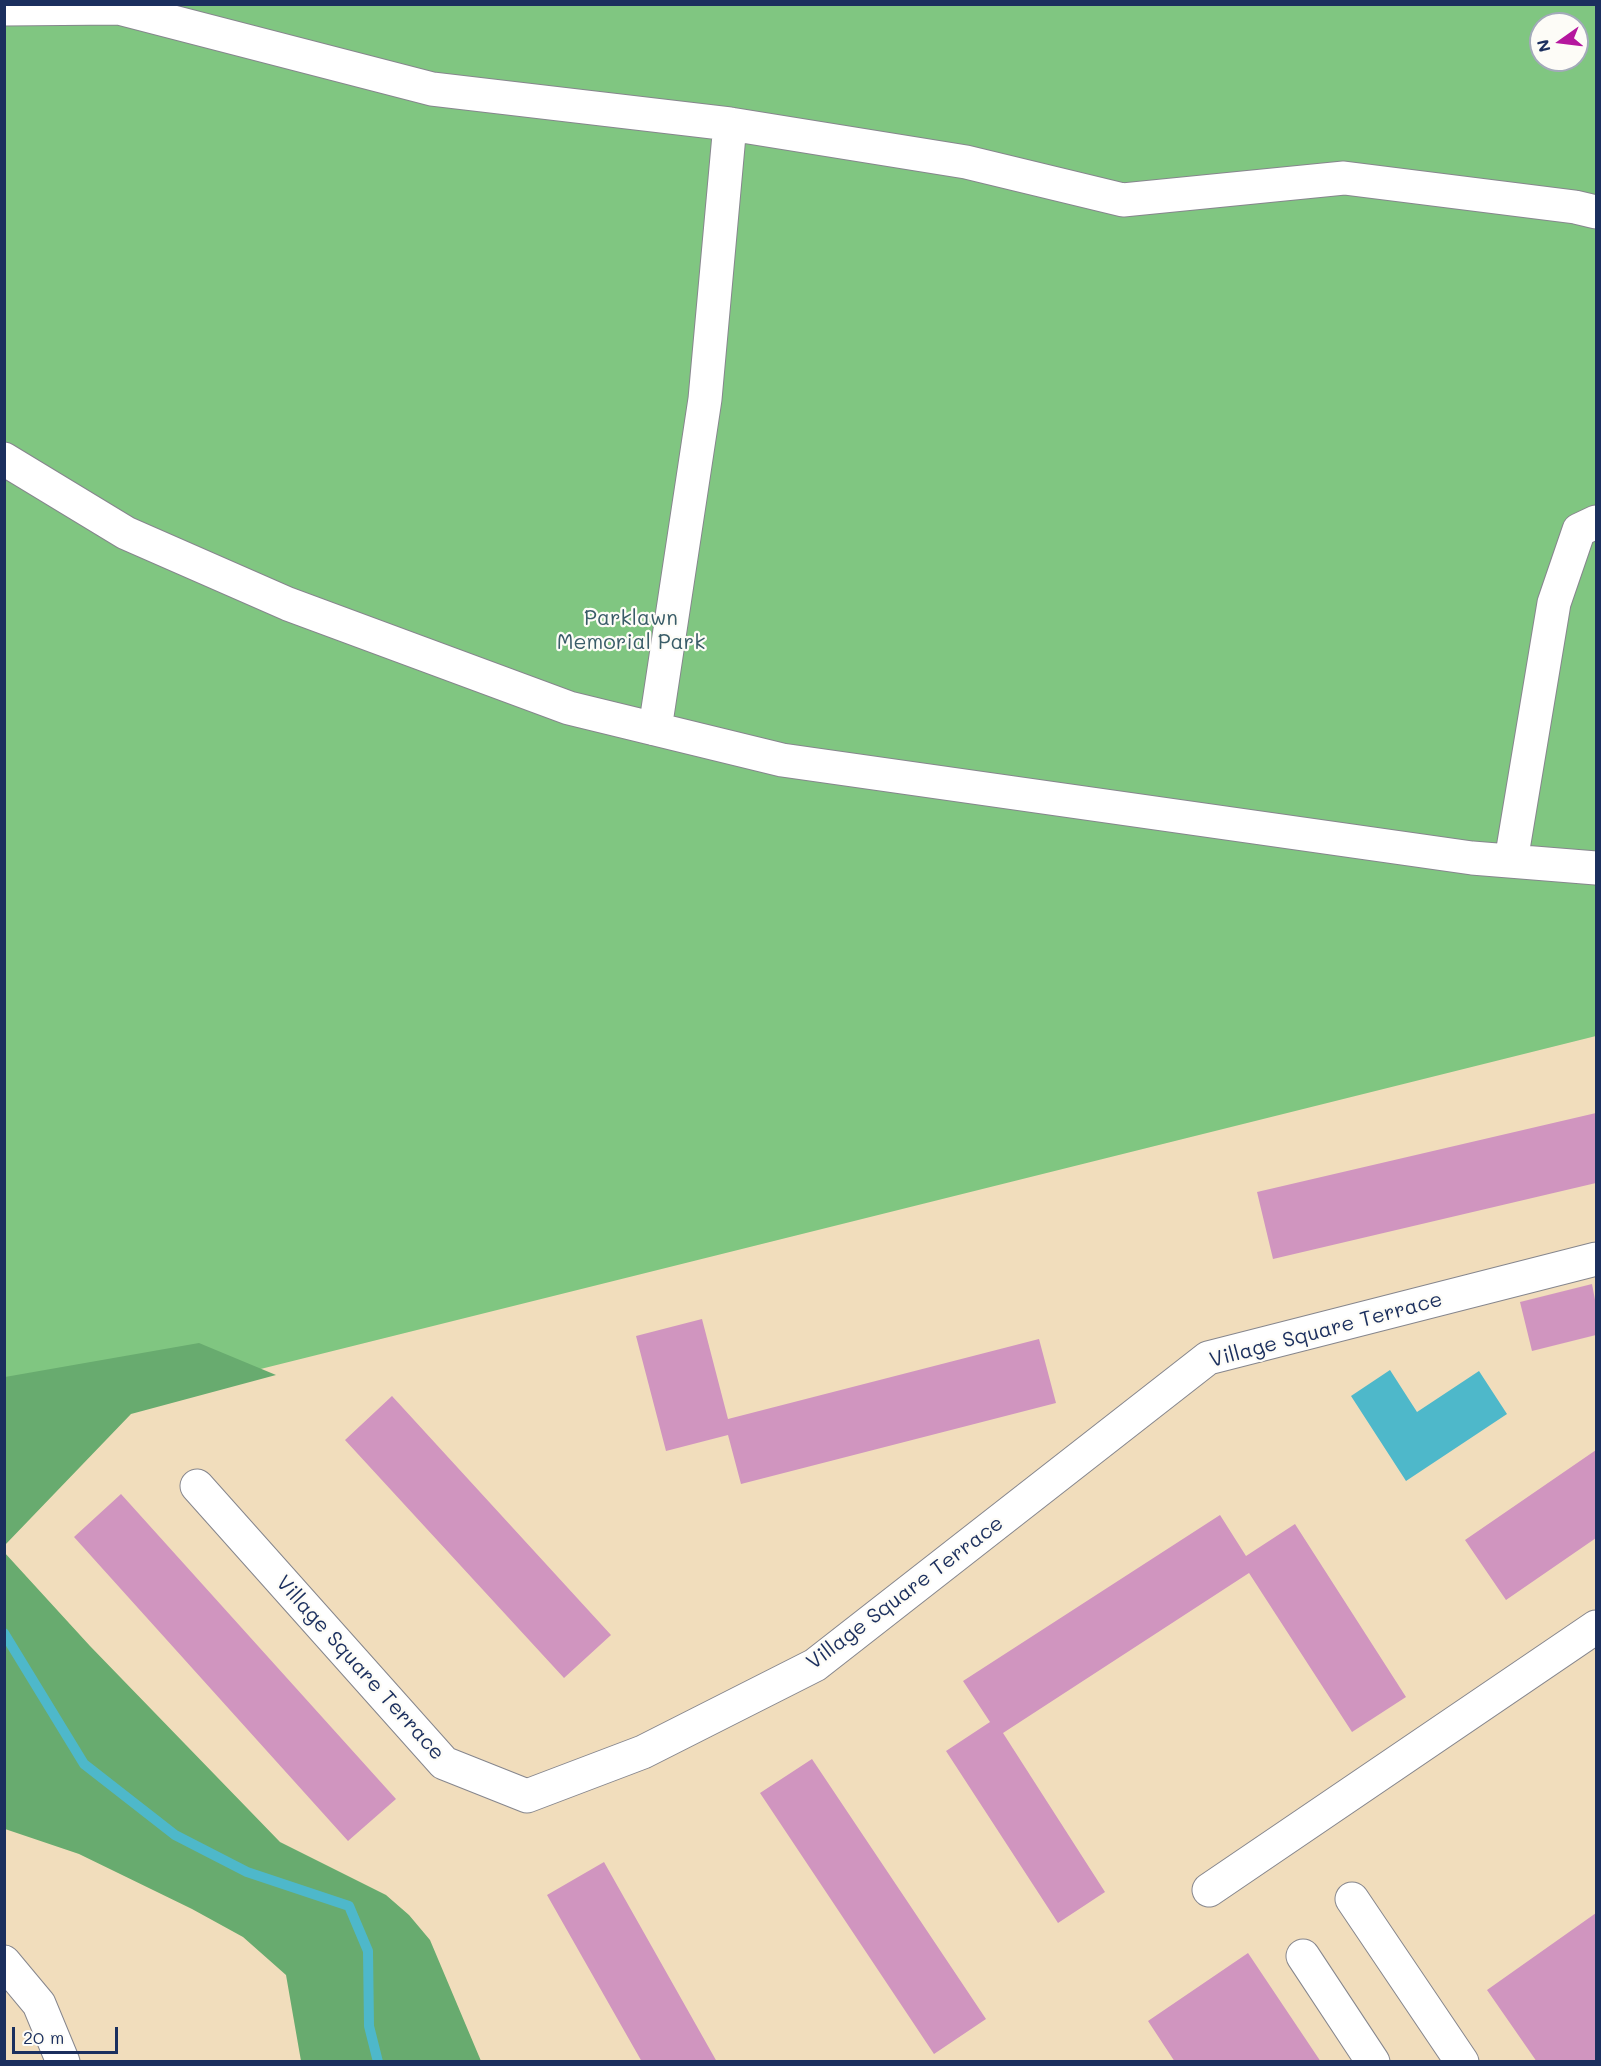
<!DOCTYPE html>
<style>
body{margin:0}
#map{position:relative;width:1601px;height:2066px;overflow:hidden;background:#f1ddbc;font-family:Mali,sans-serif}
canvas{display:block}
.frame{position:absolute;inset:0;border:6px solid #1b2f5e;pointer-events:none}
.north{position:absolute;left:1529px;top:12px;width:60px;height:60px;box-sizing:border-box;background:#fdfcf7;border:2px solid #a3aaba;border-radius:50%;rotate:256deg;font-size:16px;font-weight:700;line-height:24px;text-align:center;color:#1b2f5e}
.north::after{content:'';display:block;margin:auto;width:21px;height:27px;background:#b5179e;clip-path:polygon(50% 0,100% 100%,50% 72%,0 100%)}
.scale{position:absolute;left:12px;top:2027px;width:106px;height:27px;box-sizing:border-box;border:3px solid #1b2f5e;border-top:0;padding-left:8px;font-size:18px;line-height:21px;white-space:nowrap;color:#1b2f5e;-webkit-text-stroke:4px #fdfcf7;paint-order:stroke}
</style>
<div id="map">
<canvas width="1601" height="2066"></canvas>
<div class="frame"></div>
<div class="north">N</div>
<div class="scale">20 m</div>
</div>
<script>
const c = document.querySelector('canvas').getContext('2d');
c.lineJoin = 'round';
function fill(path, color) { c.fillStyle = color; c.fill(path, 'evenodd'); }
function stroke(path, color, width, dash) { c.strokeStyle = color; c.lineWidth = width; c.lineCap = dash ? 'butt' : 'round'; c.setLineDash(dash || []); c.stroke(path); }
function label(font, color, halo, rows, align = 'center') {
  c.font = font + ' Mali,sans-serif'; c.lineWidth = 4.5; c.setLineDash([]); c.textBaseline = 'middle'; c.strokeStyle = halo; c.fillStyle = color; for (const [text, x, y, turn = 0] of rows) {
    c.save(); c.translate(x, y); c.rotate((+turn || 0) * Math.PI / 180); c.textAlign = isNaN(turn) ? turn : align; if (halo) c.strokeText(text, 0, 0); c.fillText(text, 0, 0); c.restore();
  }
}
fill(new Path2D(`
 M5 5H1596V1036L32 1426 5 1496ZM1541 24H1577V60H1541Z`), '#80c681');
fill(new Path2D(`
 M199 1343 276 1375 131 1414 5 1545V1377Z
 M4 1552 90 1646 280 1842 386 1895 409 1915 430 1940 481 2061H301L286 1975 243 1937 192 1909 79 1854 5 1829Z`), '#68ab6f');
fill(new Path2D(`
 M1390 1370 1417 1412 1479 1371 1507 1414 1406 1481 1351 1396Z`), '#4eb8ca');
stroke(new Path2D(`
 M4 1633 84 1764 175 1835 247 1872 349 1906 368 1951 369 2026 378 2062`), '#4eb8ca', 10);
fill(new Path2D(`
 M1596 1113V1183L1273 1259 1257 1192Z
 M1592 1284 1596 1305V1335L1532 1351 1520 1302Z
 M702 1319 728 1419 1039 1339 1056 1403 741 1484 728 1435 666 1451 636 1336Z
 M392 1396 611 1635 564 1678 345 1440Z
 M1596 1450V1538L1506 1600 1465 1540Z
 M121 1494 396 1799 348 1841 74 1537Z
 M1220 1515 1246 1556 1295 1524 1406 1697 1352 1732 1249 1573 1003 1733 1105 1892 1058 1923 946 1751 990 1722 963 1681Z
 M812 1759 986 2019 934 2054 760 1793Z
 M604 1862 717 2062H642L547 1895Z
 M1596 1913V2062H1537L1487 1990Z
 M1248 1953 1321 2062H1175L1148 2021Z`), '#d095bf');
const minor = new Path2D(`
 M4 9 119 8 432 89 730 124 966 162 1123 200 1344 178 1575 207 1596 212
 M4 459 126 533 288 604 569 708 782 760 1472 858 1596 868
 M655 729 705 399 730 124
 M1511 861 1554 603 1579 530 1596 522
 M197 1486 444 1763 527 1796 643 1752 815 1665 1208 1358 1596 1259
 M1209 1890 1596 1627
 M1352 1899 1462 2062
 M1303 1956 1373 2062
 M4 1962 39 2004 63 2062`);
stroke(minor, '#86868d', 35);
stroke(minor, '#fff', 33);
label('21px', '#395c68', '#fdfcf7', [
 ["Parklawn",631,619],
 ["Memorial Park",631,643]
]);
label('21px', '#1b2f5e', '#fdfcf7', [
 ["Village Square Terrace",1326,1330,-15],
 ["Village Square Terrace",905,1593,-37],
 ["Village Square Terrace",360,1668,48]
]);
</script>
